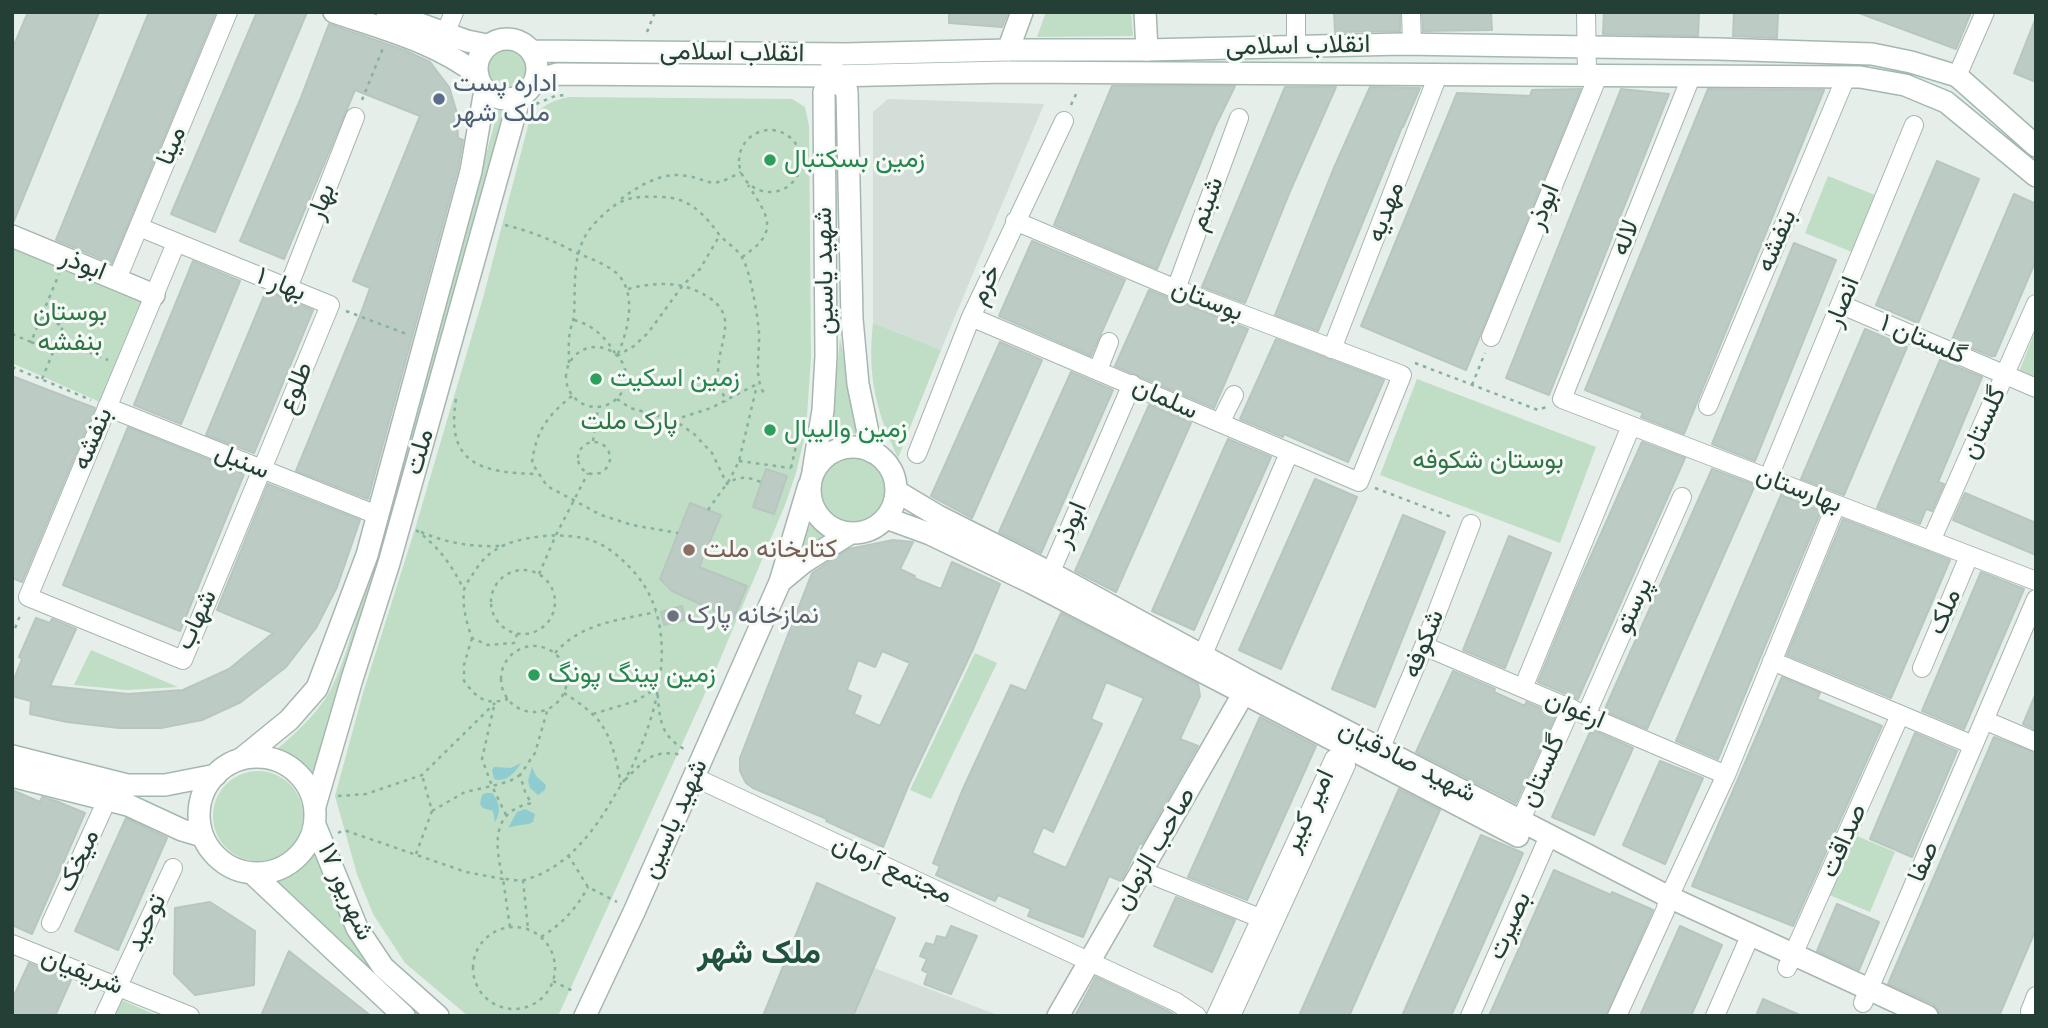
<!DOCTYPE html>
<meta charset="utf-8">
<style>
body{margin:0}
#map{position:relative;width:2048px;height:1028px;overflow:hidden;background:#e5eee9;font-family:"Space Grotesk",sans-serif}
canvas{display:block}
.frame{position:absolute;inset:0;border:14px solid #243f36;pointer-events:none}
</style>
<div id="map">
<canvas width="2048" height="1028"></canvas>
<div class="frame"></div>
</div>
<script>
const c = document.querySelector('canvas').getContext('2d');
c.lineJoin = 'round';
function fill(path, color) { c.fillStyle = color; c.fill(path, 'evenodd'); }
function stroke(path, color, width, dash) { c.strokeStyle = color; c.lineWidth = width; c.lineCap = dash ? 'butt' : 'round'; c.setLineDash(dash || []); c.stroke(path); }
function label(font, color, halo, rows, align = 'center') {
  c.font = font + ' "Space Grotesk",Vazirmatn,sans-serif'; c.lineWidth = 6; c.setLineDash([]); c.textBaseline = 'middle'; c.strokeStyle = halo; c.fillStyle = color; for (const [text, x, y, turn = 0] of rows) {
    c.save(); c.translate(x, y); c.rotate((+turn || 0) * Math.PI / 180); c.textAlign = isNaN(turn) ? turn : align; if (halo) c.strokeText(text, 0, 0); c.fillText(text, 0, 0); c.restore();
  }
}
fill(new Path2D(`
 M888 99 1044 104 941 350 873 323V112Z
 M874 968 1000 1016H853Z`), '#d3ded8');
fill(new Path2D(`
 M1046 12H1131L1133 36 1037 37Z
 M487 70a20 20 0 1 1 40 0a20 20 0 1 1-40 0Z
 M569 97 792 99 805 107 809 126 811 357 806 431 796 473 785 505 713 676 558 1016H468L405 963 373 914 357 874 335 796 363 693 415 529 483 298 529 122C541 106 550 101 569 97Z
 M499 107 505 112 398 506H393L392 499Z
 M1828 176 1875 195 1852 252 1805 233Z
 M12 243 144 298 100 402 12 363Z
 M873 323 941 350 898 458C876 411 867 376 873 323Z
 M2036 329V379L2019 372Z
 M840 338 861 436 844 431 830 438Z
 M1417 379 1596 447 1560 543 1380 475Z
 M816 490a37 37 0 1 1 74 0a37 37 0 1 1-74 0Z
 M814 518 820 529 831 535 789 567Z
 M386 528 391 530 315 782C304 767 293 759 276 750 296 733 317 714 330 691 356 640 361 579 386 528Z
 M91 650 178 687 127 690 74 685Z
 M975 653 997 663 931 799 910 790Z
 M213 816a45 45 0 1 1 90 0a45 45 0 1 1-90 0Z
 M1852 834 1895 852 1870 912 1827 894Z
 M317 849 324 865 430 1016H416L370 976 271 880 295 874Z
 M115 997 158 1016H107Z`), '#bfdec5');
fill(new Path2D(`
 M521 763C515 773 506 783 494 779L492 770 494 767 511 768Z
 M532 767 536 776 546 785 545 790 538 795 530 788 528 781Z
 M486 793H492C500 801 501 813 495 822L493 811 483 808 480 804 482 795Z
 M525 809 535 814 533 822C527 826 517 824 508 828L517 812Z`), '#8fccd0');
const building = new Path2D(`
 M28 12H99L13 223 12 50Z
 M149 12H216L112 263 56 240Z
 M257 12H307L215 232 171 214Z
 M949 12H1008L1002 27 949 23Z
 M1334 12H1400V31L1335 32Z
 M1422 12H1491L1492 30 1423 31Z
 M1604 12H1699L1698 36 1603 34Z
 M1734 12H1778L1777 38 1733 36Z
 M1971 12 1956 49 1859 13V12Z
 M2035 20H2036V82L2014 73Z
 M329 24 404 50 430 62 449 87 456 110 458 138 463 140 458 168 368 499 296 471 361 313 370 288 353 281 420 116 355 90 284 259 240 241 300 100Z
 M1112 86H1235L1215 127 1157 269 1054 225Z
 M1285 87H1336L1291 189 1245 303 1202 287Z
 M1370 87 1420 88 1403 127H1402L1318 331 1275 315 1333 170Z
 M1581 89 1466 370 1361 326 1457 93 1530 96 1532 90Z
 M1621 89 1669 94 1549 395 1506 378Z
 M1708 89 1824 90 1684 434 1641 417 1643 413 1585 390Z
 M1937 161 1979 179 1918 323 1876 305Z
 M2014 194 2036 204V260L1995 356H1991L1952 340Z
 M1032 241 1125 280 1091 356 999 316Z
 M1794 243 1836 260 1755 461 1712 444Z
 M193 261 240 281 181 424 134 405Z
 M1149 290 1248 329 1214 408 1115 366Z
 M266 291 313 310 254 453 206 435Z
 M1865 329 1907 347 1844 495 1801 479Z
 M1276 339 1384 380 1348 462 1284 434 1283 437 1240 419Z
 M1000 342 1042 360 972 518 931 496Z
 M1940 360 1982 377 1938 482 1944 484 1932 511 1926 509 1920 524 1877 508Z
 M1071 372 1113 390 1041 553 999 532Z
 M12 376 95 408 22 582 12 578Z
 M1149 405 1191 423 1116 592 1075 571Z
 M128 427 244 474 180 631 63 585Z
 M1228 439 1271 457 1194 630 1152 611Z
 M1642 442 1685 458 1578 699 1538 682 1574 594Z
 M766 469 787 476 774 514 753 507Z
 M1712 469 1755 485 1647 729 1604 711Z
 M1315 479 1357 497 1281 669 1239 650Z
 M268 484 360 520 337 587 316 628 286 667 241 702 202 720 161 728H119L67 722 30 714 31 701 12 696V684L22 659 19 657 36 618 50 623 52 619 76 629 50 686 128 694 183 690 229 669 273 633 217 610Z
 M1965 493 2036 523V555L1953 520Z
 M1781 495 1821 511 1718 759 1676 741Z
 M690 503 721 515 699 567 747 586 733 619 672 591 660 579Z
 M1403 515 1445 532 1375 707 1332 689Z
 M1843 519 1950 560 1891 698 1787 655Z
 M1509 536 1551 553 1505 668 1463 650Z
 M893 540 913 542 900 569 915 576 914 578 941 589 952 562 1000 584 973 649 909 784 883 847 826 821 827 819 753 788 746 783 740 771V758L812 573 849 549ZM882 651 910 663 880 726 854 714 861 696 847 690 858 660 875 667Z
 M1981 572 2024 589 1964 729 1922 711Z
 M682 606 685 620 664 625 661 612Z
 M1061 613 1198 684 1200 696 1180 739 1198 746 1142 844 1140 843 1121 881 1109 876 1083 937 1028 916 1031 909 998 895 995 901 936 875 940 866 933 863 962 791 1011 685 1026 691ZM1106 682 1144 698 1066 868 1032 853 1043 827 1053 832 1102 724 1091 719Z
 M1453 671 1495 689 1494 692 1525 706 1526 702 1556 715 1516 803 1416 752Z
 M1782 677 1820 693 1817 699 1882 726 1793 926 1692 886Z
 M2036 693V730L2023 724Z
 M1260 717 1316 746 1247 900 1188 877Z
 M1595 731 1633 748 1594 835 1552 817 1590 732 1594 734Z
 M1915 733 1957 751 1912 857 1870 839Z
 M1994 737 2036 753V929L1999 1016H1940L1938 1009 1933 1004 1888 984Z
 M1660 761 1703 778 1665 864 1623 845Z
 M1399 789 1440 810 1349 1016H1299Z
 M12 790 40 802 42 797 56 801 85 813 32 934 12 925Z
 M126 818 167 838 118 950 75 931Z
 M1481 835 1523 853 1508 888 1451 1016H1402Z
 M1554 870 1611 895 1612 892 1653 910 1606 1016H1489Z
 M817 883 895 918 853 1016H763Z
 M1176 897 1235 920 1212 972 1154 946Z
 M210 902 255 931 254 985 195 995 174 974 175 908Z
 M1837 904 1879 922 1859 970 1817 951Z
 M951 926 977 936 951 994 924 984 928 973 922 970 927 959 920 956 926 943 934 945 937 936 946 938Z
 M1680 926 1722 945 1691 1016H1640Z
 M289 951 371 1016H261Z
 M29 963 71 980 55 1016H12V1000Z
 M1096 977 1170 1012 1176 1016H1075Z
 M1763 999 1802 1016H1756Z`);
fill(building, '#bdcbc5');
stroke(building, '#b7c7bf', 2);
const minor = new Path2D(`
 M1296 12V47
 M1411 12 1412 44
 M1586 12 1587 76
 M445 34 454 12
 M1957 76 1985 12
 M1691 77 1562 399 2036 581
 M139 227 330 305 183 660 28 597 176 243
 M117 279 228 12
 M288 288 355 117
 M1176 289 1239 118
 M1842 305 2036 388
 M971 317 1359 482 1402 375 1176 289 1015 221
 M1491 337 1598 76
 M1332 349 1438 75
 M1098 370 1109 342
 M1708 406 1846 77
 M107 407 377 515
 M1220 423 1234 395
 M917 454 971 317 1064 121
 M1768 479 1914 125
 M1931 541 2036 304
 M1046 583 1132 384
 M1424 646 1726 775
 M1772 661 1973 745
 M1198 666 1289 453
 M1922 668 1969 556
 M1523 688 1631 426
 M1586 715 1682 497
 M1984 720 2036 742
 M1376 759 1424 646 1471 524
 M694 777 1176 1002 1197 1016
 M1516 831 1571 708
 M1142 871 1270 922
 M51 923 107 800
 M12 944 190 1016
 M1787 968 1900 715
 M1863 1003 2036 599
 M2030 1011 2036 996
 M104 1016 173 868
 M1216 1016 1334 759 1341 758 1346 765 1231 1016
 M1470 1016 1549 836
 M1617 1016 1665 911 1669 897 1726 775 1836 505
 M1715 1016 1750 936`);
const tertiary = new Path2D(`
 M1145 12 1147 50
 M1008 50 1022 12
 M832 76 847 91 852 319 858 384 872 452
 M12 236 154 295
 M810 490a43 43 0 1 1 86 0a43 43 0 1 1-86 0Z
 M813 472 823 410 826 356 824 92 832 76V61
 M896 491 938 516 1051 573 1251 682 1669 897 1927 1016
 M886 518 930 534 1032 583 1518 836
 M780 582 804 562 849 534
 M241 759 289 720 317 688 334 643 367 555 471 171 485 90
 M315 806 352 679 389 563 520 96
 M585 1016 634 912 780 582 809 485
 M1058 1016 1249 684`);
const secondary = new Path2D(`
 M334 12C383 29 436 42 478 75
 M387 12 467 41 487 45
 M477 69a30 30 0 1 1 60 0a30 30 0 1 1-60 0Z
 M532 51 846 54 1008 50H1147L1402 44 1717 49 1872 54 1911 62 1957 76 2036 146
 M536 80 557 74 832 76 1005 72 1860 77 1905 85 1946 102 2036 176
 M12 756 127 785H165L216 775
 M199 815a58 58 0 1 1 116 0a58 58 0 1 1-116 0Z
 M12 776 128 805 182 830 202 836
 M315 825 357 928 383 967 438 1016
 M253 874 404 1016`);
stroke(minor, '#a7b6b0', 20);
stroke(tertiary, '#a7b6b0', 24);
stroke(secondary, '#a3b9b0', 24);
stroke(new Path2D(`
 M647 32 655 12
 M362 100 383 48
 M536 104 555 96 566 95
 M1071 105 1077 92
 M739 161a31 31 0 1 1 62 0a31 31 0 1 1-62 0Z
 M621 199C637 187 657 175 677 175 710 176 705 193 741 172
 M505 225C530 231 552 240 575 252 588 258 602 262 614 271 639 290 628 332 617 356
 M742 257C780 232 769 217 748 185
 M628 289C651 283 675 281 697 291 745 313 717 338 718 376 718 384 723 393 726 402
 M346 311 409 335
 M41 317 63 326 58 340
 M574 320C593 325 605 337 615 353
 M12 334 31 342 59 274
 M31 342 53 351
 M566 377a30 30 0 1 1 60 0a30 30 0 1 1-60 0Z
 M617 356 634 346 648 333 683 285 700 269 720 235
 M569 363C569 353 568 342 570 332 571 326 573 322 574 316 576 283 570 247 597 221 620 197 630 196 663 197 689 198 704 214 718 233 725 242 735 247 741 256 750 267 758 318 759 333 760 354 753 377 765 395
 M1415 363 1538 410 1546 407
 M12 367 91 400
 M42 379 58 340 108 360
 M1472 385 1485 353
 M572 396C547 416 536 431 532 463L547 486 601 515 632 525 678 533
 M456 399C445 465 483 473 538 474
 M617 399 630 408 674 420 694 434 712 453 727 484C740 475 747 477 761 482
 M674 420 711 408 757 384
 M593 441 598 408
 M578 458a16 16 0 1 1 32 0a16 16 0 1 1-32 0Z
 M739 461 791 468
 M791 468 798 437
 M1375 488 1454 518
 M708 510 730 479 739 461 757 385
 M416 530C438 546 452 565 464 590
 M421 532C446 543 472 547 500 546
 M491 602a32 32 0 1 1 64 0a32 32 0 1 1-64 0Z
 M539 574 556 535 588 473
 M12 636 21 613
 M472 638 464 665V681C477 698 485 706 508 699
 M501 679a33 33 0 1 1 66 0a33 33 0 1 1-66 0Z
 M555 653C581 623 619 620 656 612
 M564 693C573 699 583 705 591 713 611 729 617 762 621 785
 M593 714 636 701 657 688C660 716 658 734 684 749
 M625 780C645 760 652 749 682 755
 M338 796 366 794 422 775 495 703
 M432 811 465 792 492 786 482 759 494 706
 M506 815 492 786 510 781 520 775
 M338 833 344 830 466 872 503 879C495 846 490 811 532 803L526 795 520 775 535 753 548 708
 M416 854 432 811 422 775
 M568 855 588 887 617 902
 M523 880 528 929
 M473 968a41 41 0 1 1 82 0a41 41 0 1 1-82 0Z
 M510 927 503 879C510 879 518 881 524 880 564 870 593 833 612 800 620 786 630 773 636 758 661 702 679 624 635 573 623 560 610 547 593 541 568 531 518 535 495 550 485 556 477 567 471 577 468 581 464 587 464 591 462 607 467 624 472 638L488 645 514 643 517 634
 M541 937C562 924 576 909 588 887
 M553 981 575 992`), '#86b0a0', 2.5, [3.5, 5]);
stroke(minor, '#fff', 18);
stroke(tertiary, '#fff', 21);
stroke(secondary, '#fff', 21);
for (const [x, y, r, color] of [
 [439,99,7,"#5c6f8a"],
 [770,160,7,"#2e9e5b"],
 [596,379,7,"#2e9e5b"],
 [770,430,7,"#2e9e5b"],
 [689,550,7,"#8d6e63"],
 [673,616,7,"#6b7280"],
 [534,675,7,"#2e9e5b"]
]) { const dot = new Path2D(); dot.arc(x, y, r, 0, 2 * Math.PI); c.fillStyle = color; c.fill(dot); stroke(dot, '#f6faf7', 2.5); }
label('26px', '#243f36', '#f6faf7', [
 ["انقلاب اسلامی",1298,46,-1],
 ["انقلاب اسلامی",732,53,1],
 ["مینا",172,146,-68],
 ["بهار",322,202,-69],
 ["شبنم",1207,204,-70],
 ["ابوذر",1544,207,-68],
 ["مهدیه",1386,212,-69],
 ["لاله",1626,238,-68],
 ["بنفشه",1777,241,-67],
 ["ابوذر",83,265,22],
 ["شهید یاسین",825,271,-91],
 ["بهار ۱",281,285,22],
 ["خرم",986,285,-66],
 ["بوستان",1207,301,21],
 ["انصار",1843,302,-68],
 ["گلستان ۱",1923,340,23],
 ["طلوع",296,388,-68],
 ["سلمان",1165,399,24],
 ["گلستان",1984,423,-66],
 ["بنفشه",93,439,-67],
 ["ملت",420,452,-74],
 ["سنبل",242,462,22],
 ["بهارستان",1799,490,21],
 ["ابوذر",1071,525,-67],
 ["پرستو",1634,606,-66],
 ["ملک",1945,612,-67],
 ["شهاب",197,620,-65],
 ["شکوفه",1424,644,-68],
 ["ارغوان",1575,710,23],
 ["شهید صادقیان",1407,762,27],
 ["گلستان",1543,771,-66],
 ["امیر کبیر",1309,811,-65],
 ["شهید یاسین",675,819,-66],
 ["صداقت",1844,841,-66],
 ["صاحب الزمان",1155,849,-60],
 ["میخک",79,861,-65],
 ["صفا",1924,862,-67],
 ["مجتمع آرمان",892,870,25],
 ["۱۷ شهریور",345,892,66],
 ["توحید",147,923,-65],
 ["بصیرت",1510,926,-66],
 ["شریفیان",82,972,22]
]);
label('26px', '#4e5e75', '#f6faf7', [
 ["اداره پست",453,84],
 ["ملک شهر",453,114]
], 'left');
label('26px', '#27864d', '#f6faf7', [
 ["زمین بسکتبال",784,160],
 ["زمین اسکیت",610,379],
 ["زمین والیبال",784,430],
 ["زمین پینگ پونگ",548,675]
], 'left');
label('26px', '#2f7545', '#f6faf7', [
 ["بوستان",70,313],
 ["بنفشه",70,343],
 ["پارک ملت",629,422],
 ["بوستان شکوفه",1488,461]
]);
label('26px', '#785e54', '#f6faf7', [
 ["کتابخانه ملت",703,550]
], 'left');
label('26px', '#5b616d', '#f6faf7', [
 ["نمازخانه پارک",687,616]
], 'left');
label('bold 33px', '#215141', '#f6faf7', [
 ["ملک شهر",759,954]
]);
</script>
